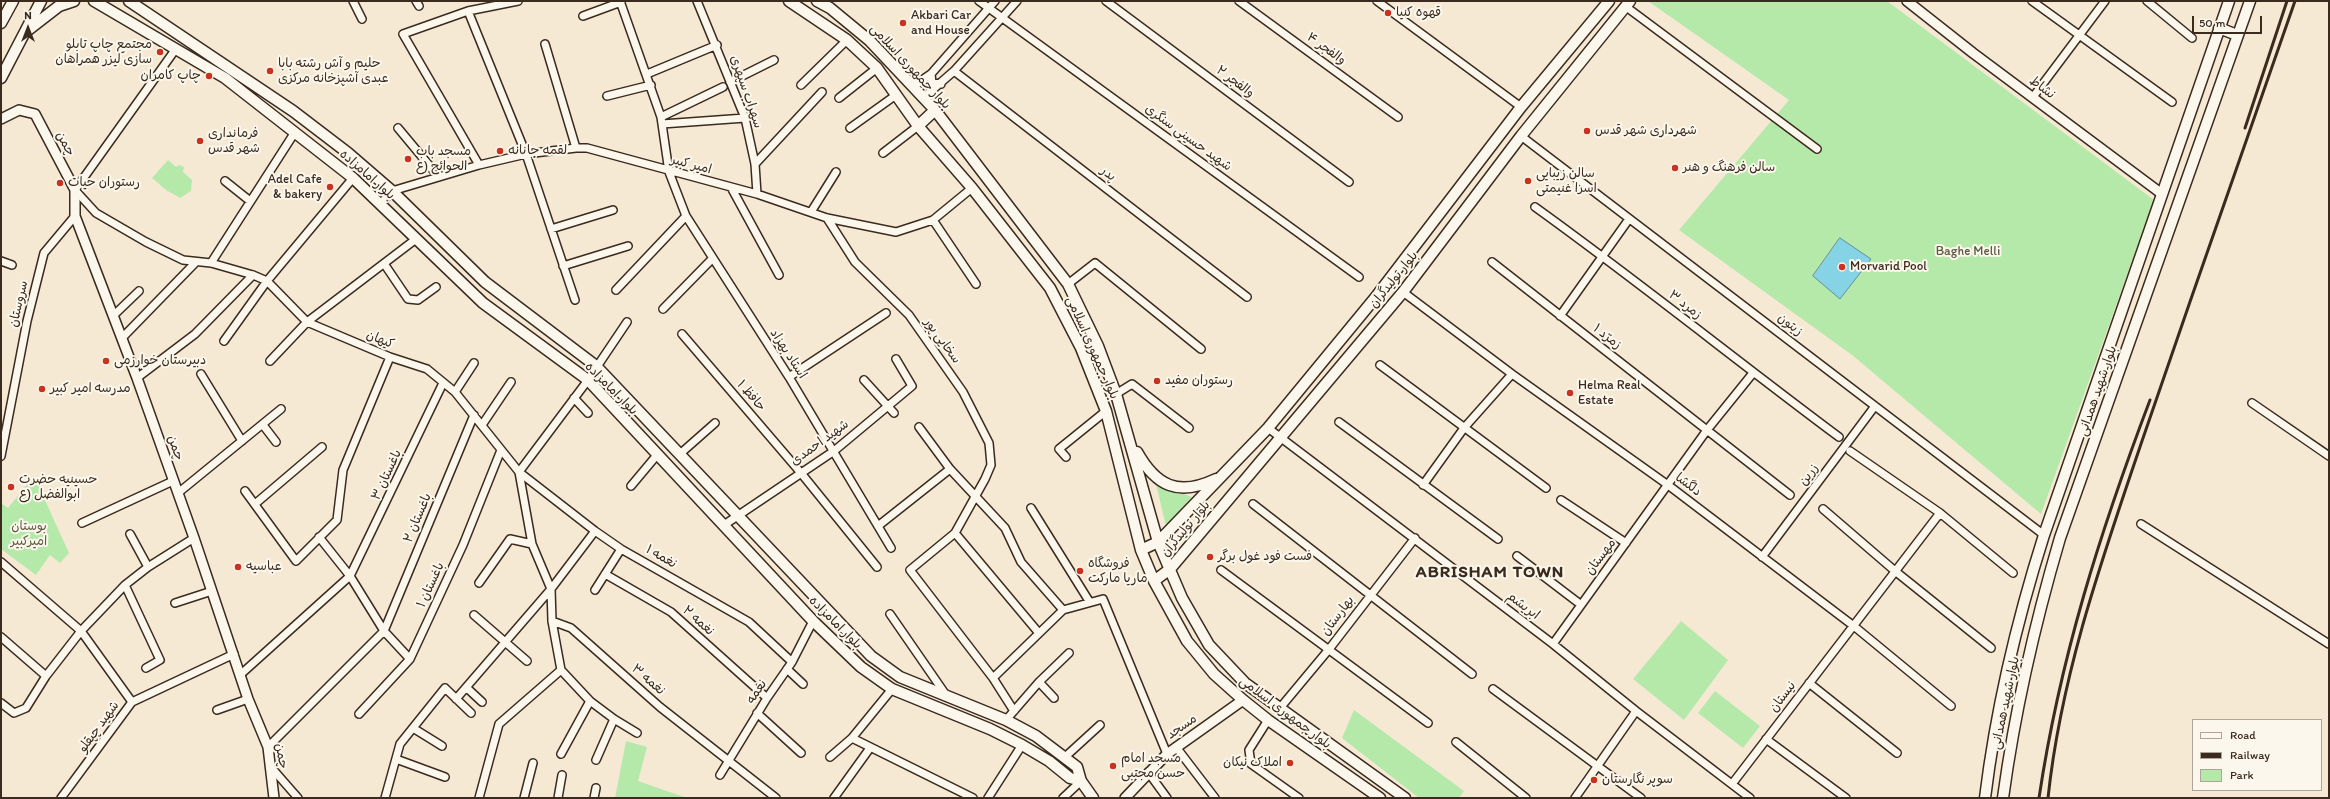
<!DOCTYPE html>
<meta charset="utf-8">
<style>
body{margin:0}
#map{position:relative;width:2330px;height:799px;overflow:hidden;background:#f6e9d4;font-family:Itim,sans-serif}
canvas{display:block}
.frame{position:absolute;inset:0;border:2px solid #3b2a1e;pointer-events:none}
.legend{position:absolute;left:2192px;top:719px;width:130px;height:72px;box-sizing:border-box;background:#fbf7ec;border:1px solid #aea59a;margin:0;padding:5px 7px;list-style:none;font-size:12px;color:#3b2a1e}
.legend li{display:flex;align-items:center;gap:8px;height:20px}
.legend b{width:20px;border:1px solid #aea59a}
.north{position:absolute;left:8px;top:8px;width:40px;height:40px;-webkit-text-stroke:3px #fbf7ec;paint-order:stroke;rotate:0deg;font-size:11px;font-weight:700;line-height:16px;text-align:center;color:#3b2a1e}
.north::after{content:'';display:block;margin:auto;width:14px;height:18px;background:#3b2a1e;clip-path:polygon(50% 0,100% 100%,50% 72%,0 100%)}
.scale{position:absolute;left:2192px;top:16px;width:70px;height:18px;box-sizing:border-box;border:2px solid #3b2a1e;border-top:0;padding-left:5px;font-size:12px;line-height:14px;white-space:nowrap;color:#3b2a1e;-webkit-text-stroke:3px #fbf7ec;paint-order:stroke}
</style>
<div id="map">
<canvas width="2330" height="799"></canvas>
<div class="frame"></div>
<ul class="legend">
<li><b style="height:5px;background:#fbf7ec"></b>Road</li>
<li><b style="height:5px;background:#3b2a1e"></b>Railway</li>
<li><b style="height:11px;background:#b5e9aa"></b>Park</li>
</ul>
<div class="north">N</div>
<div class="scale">50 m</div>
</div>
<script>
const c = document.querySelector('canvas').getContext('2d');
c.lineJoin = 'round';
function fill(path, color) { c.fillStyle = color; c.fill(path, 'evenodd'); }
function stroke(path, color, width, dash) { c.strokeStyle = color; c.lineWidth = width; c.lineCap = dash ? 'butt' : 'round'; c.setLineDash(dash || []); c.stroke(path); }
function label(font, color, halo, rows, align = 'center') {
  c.font = font + ' Itim,"Playpen Sans Arabic",sans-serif'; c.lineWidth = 4; c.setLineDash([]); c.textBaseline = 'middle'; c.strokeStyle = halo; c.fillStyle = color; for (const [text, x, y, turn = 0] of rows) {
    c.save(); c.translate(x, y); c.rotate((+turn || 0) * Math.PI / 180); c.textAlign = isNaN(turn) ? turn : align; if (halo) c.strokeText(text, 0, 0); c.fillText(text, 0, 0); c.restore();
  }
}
fill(new Path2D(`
 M1648 1H1887L2154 200 2041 514 1852 355 1679 230 1789 100Z
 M168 160 176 167 179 165 184 167 183 172 192 180 191 191 180 198 166 190 152 178Z
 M34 476 69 553 60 563 50 555 36 575 1 549V503L8 508Z
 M1156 484 1192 497 1166 526Z
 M1681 621 1728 660 1684 720 1633 679Z
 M1715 691 1760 726 1743 748 1698 713Z
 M1354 710 1464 791 1459 798H1419L1342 738Z
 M626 741 647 747 638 781 687 798H615Z`), '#b5e9aa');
const water = new Path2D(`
 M1840 238 1871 259 1840 299 1813 276Z`);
fill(water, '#86d3e6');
stroke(water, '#688f96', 1);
const minor = new Path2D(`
 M353 1 362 19
 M416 1 419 6
 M620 1 661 117 669 172 686 216 789 377 891 548
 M697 1 745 118 755 164 757 194
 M979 1 1359 277
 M1106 1 1349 182
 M1239 1 1398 117
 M1377 1 1521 107
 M2032 1 2172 102
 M2147 1 2192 38
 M1625 6 1817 149
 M468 11 526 154 575 300
 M583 16 621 2
 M545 44 576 148
 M175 50 75 190 96 213 146 242 183 260 211 263 253 275 267 281 307 322 390 357 427 369 455 392 519 472 595 531 621 549 749 622 792 662
 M954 71 1247 297
 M647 74 717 45
 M931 74 932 83 941 84
 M730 82 774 60
 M801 85 847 40
 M912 87 931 74 995 1
 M607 96 651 85
 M2033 97 2105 1
 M839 98 877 68
 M923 98 954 71 1017 1
 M661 117 723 87
 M662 124 745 118
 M398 128 438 176
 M850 128 896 95
 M1521 136 2044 535
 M883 153 918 126
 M755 164 822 92
 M479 165 403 34 468 11 518 1
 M225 181 250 201
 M732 189 779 275
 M381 203 392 191 479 165 526 154 576 148H587L757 194 827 218 896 232 933 220 972 188
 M1535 207C1638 281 1737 361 1839 437
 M811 212 836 172
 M827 218 855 262 909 315 963 392 989 443 991 465 985 479 955 533 910 570 993 678 1014 711
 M933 220 976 284
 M551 229 613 210
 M1 261 12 265
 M1492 262 1790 495
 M211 263 295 132
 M385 265 408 299 418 300 436 287
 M563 266 628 246
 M1068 284 1095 263 1201 349
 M616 290 686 216
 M1403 292 1512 374 1668 485 1855 627 1951 706
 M663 309 712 259
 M114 315 139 291
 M1560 316 1629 219
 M682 334 801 473 877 567
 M122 338 195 263
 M224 341 267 281 353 178
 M270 361 307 322 416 239
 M1380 365 1546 488
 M201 374 242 441
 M789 377 886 313
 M137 378 195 334 253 275
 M864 380 894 413
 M455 392 474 363
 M1116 394 1132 384 1189 428
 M574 398 588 413
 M2252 403 2329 456
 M1339 422 1498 539
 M263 425 276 442
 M482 425 511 382
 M919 427 950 469 1005 528 1021 562 1063 610
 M1268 428 1553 644 1636 711 1750 798
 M1850 451 1940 513 2013 573
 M681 453 715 423
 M1 456 27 321 44 253 75 216
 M1066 457 1059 449 1106 411
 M519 472 532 544 551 589 552 621 561 670 590 701 614 719 637 733
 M519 472 588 380 627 322
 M1423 485 1464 428 1512 374
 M631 486 657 455
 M245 491 296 561 337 520 343 470 390 357
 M178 493 281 409
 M1561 500 1626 543
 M255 504 322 447
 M1253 504 1472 674
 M1031 508 1089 601
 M1823 509 1895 571 1991 648
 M82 523 173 481
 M2141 524 2329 644
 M724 525 834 451 912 386 896 359
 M878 526 950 469
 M955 533 1038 632
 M130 534 148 567
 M319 537 350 576 384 631 410 659
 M1517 556 1580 604
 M1762 557 1875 406
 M1 562 81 631 132 702
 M1221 570 1428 723
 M605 574 671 612 767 698
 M479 583 510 539 532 544
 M125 585 160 660 146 668
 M595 590 621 549
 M175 603 212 591
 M890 614 946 695
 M474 615 527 661
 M552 621 571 628 660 707 776 798
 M1 637 46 676
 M1553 644 1707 430 1753 373
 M787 669 803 684
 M240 675 350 576 443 383
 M993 678 1063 610 1103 599 1167 754
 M1039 682 1054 698
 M1809 683 1897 753
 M467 688 482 702
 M1493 689 1641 798
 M456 699 551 589 595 531
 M1 703 14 713 26 708 46 676 81 631 125 585 148 567 194 538
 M1280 708 1330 648 1415 538
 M217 710 248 699
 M757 713 801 753
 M359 714 410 659 463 545 501 450
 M1006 720 1039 682 1069 653
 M1268 720 1249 750 1251 764 1299 798
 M413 728 442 746
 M852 738 973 798
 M1766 739 1846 798
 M1456 742 1526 798
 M268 747 384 631 474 415
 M1176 747 1215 798
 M561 754 590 701
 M830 757 852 738 892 689
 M1065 757 1100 725
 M396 759 445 777
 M596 760 614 719
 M270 766 298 798
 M1148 772 1167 798
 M720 775 767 698 792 662 813 621
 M1732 784 1940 513
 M61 798 132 702 234 654
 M385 798 400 744 445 688 471 713
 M479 798 499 724 561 670
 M524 798 533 763
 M558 798 562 775
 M594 798 596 788
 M834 798 870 748
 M988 798 1022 745
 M1063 798 1081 781
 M1575 798 1636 711`);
const tertiary = new Path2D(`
 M1907 1 1973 53 2162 194
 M1 119 19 110 35 114 75 190V216L137 378 194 538 248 699 268 747 274 798
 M1125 798 1167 754 1243 700`);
const secondary = new Path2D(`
 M94 1 225 78 353 178 483 303 588 380 813 621 861 667 892 689 990 729 1022 745 1049 761 1070 778 1081 781
 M129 1 293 111 348 153 392 191 485 282 596 366 871 656 900 677 1006 720 1036 736 1077 767 1081 781 1093 798
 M789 1 847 40 877 68 918 126 972 188 1050 288 1081 348 1106 411 1141 550 1154 581 1187 641 1214 674 1243 700 1268 720 1380 798
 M817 1 830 8 870 41 935 110 1068 284 1098 346 1116 394 1158 542 1182 598 1209 645 1245 683 1405 798
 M1 23 13 1
 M2219 28 2237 35
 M28 30 59 6 74 1
 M1 78 41 1
 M918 126 935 110
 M1137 452C1156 486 1178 497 1216 479
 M1141 550 1158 542 1268 428 1375 298 1521 107 1609 1
 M1154 581 1170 569 1403 292 1521 136 1630 1
 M1985 798C1996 709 2017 620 2044 535L2229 1
 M2003 798C2015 710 2035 623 2060 538L2250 1`);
stroke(minor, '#3b2a1e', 10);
stroke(tertiary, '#3b2a1e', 12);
stroke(secondary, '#3b2a1e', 13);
stroke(minor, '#fbf7ec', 7);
stroke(tertiary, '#fbf7ec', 9);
stroke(secondary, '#fbf7ec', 10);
stroke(new Path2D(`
 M2245 128 2287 1
 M2039 798C2060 658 2100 532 2150 400
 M2048 798C2061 675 2102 559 2142 441 2192 294 2244 148 2295 1`), '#3b2a1e', 3);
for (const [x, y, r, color] of [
 [1388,13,4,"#c8321e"],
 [903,23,4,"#c8321e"],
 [160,52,4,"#c8321e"],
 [270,71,4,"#c8321e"],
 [209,76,4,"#c8321e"],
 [1587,131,4,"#c8321e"],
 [200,141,4,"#c8321e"],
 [500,151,4,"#c8321e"],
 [408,159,4,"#c8321e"],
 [1675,168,4,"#c8321e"],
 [1528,181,4,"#c8321e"],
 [60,183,4,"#c8321e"],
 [330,187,4,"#c8321e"],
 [1842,267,4,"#c8321e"],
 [106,361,4,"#c8321e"],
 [1157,381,4,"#c8321e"],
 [42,389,4,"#c8321e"],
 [1570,393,4,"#c8321e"],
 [11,487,4,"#c8321e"],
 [1210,557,4,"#c8321e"],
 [238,567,4,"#c8321e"],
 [1080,571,4,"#c8321e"],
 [1290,763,4,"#c8321e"],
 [1113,766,4,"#c8321e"],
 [1594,780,4,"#c8321e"]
]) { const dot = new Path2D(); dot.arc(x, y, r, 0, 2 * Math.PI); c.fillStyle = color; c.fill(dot); stroke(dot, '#fbf7ec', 1.5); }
label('13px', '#3b2a1e', '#fbf7ec', [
 ["قهوه کنیا",1396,13],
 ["Akbari Car",911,16],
 ["and House",911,31],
 ["مجتمع چاپ تابلو",152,45,"right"],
 ["سازی لیزر همراهان",152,60,"right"],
 ["حلیم و آش رشته بابا",278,64],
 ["عبدی آشپزخانه مرکزی",278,79],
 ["چاپ کامران",201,76,"right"],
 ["شهرداری شهر قدس",1595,131],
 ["فرمانداری",208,134],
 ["شهر قدس",208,149],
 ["لقمه جانانه",508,151],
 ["مسجد باب",416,152],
 ["الحوائج (ع",416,167],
 ["سالن فرهنگ و هنر",1683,168],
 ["سالن زیبایی",1536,174],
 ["اسرا غنیمتی",1536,189],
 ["Adel Cafe",322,180,"right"],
 ["& bakery",322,195,"right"],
 ["رستوران حیات",68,183],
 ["Morvarid Pool",1850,267],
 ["دبیرستان خوارزمی",114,361],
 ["رستوران مفید",1165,381],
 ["Helma Real",1578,386],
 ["Estate",1578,401],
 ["مدرسه امیر کبیر",50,389],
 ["حسینیه حضرت",19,480],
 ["ابوالفضل (ع",19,495],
 ["فست فود غول برگر",1218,557],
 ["فروشگاه",1088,564],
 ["ماریا مارکت",1088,579],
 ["عباسیه",246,567],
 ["مسجد امام",1121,759],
 ["حسن مجتبی",1121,774],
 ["املاک نیکان",1282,763,"right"],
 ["سوپر نگارستان",1602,780]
], 'left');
label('13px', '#3b2a1e', '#fbf7ec', [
 ["والفجر ۴",1326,49,36],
 ["بلوار جمهوری اسلامی",910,67,47],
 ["والفجر ۲",1235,82,37],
 ["نشاط",2042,88,37],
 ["سهراب سپهری",746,92,71],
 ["شهید حسینی سنگری",1188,138,36],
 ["چمن",65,144,62],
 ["امیر کبیر",691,165,15],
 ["پدر",1108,174,38],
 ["بلوار امامزاده",367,175,41],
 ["بلوار تولیدگران",1394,280,-51],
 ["سروستان",19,304,-77],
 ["زمرد ۳",1685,305,38],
 ["زیتون",1790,325,38],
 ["زمرّد ۱",1607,337,38],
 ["کیهان",380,340,22],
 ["سخایی پور",942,341,54],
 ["بلوار جمهوری اسلامی",1092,348,66],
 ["استاد بهزاد",788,354,57],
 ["بلوار امامزاده",611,389,45],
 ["بلوار شهید همدانی",2098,391,-71],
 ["حافظ ۱",751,396,49],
 ["شهید احمدی",820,443,-36],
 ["چمن",175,448,71],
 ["باغستان ۳",387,475,-65],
 ["زرین",1809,475,-54],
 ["دلگشا",1688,485,37],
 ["باغستان ۲",418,518,-67],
 ["بلوار تولیدگران",1186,529,-50],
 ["نغمه ۱",661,557,30],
 ["مهستان",1601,557,-53],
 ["باغستان ۱",431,585,-65],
 ["ابریشم",1523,606,37],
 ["بهارستان",1338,616,-53],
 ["نغمه ۲",698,621,42],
 ["بلوار امامزاده",835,623,45],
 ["نغمه ۳",648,680,41],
 ["نغمه",757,692,-56],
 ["نیستان",1783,697,-53],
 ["بلوار شهید همدانی",2006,703,-78],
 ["بلوار جمهوری اسلامی",1285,713,37],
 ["شهید چپقلو",99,727,-54],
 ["مسجد",1182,727,-35],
 ["چمن",281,756,80]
]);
label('13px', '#5a5a41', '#fbf7ec', [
 ["Baghe Melli",1968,252],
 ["بوستان",29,527],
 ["امیرکبیر",29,542]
]);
c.letterSpacing = '1px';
label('bold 17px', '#3b2a1e', '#fbf7ec', [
 ["ABRISHAM TOWN",1490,573]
]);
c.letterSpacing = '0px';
</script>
